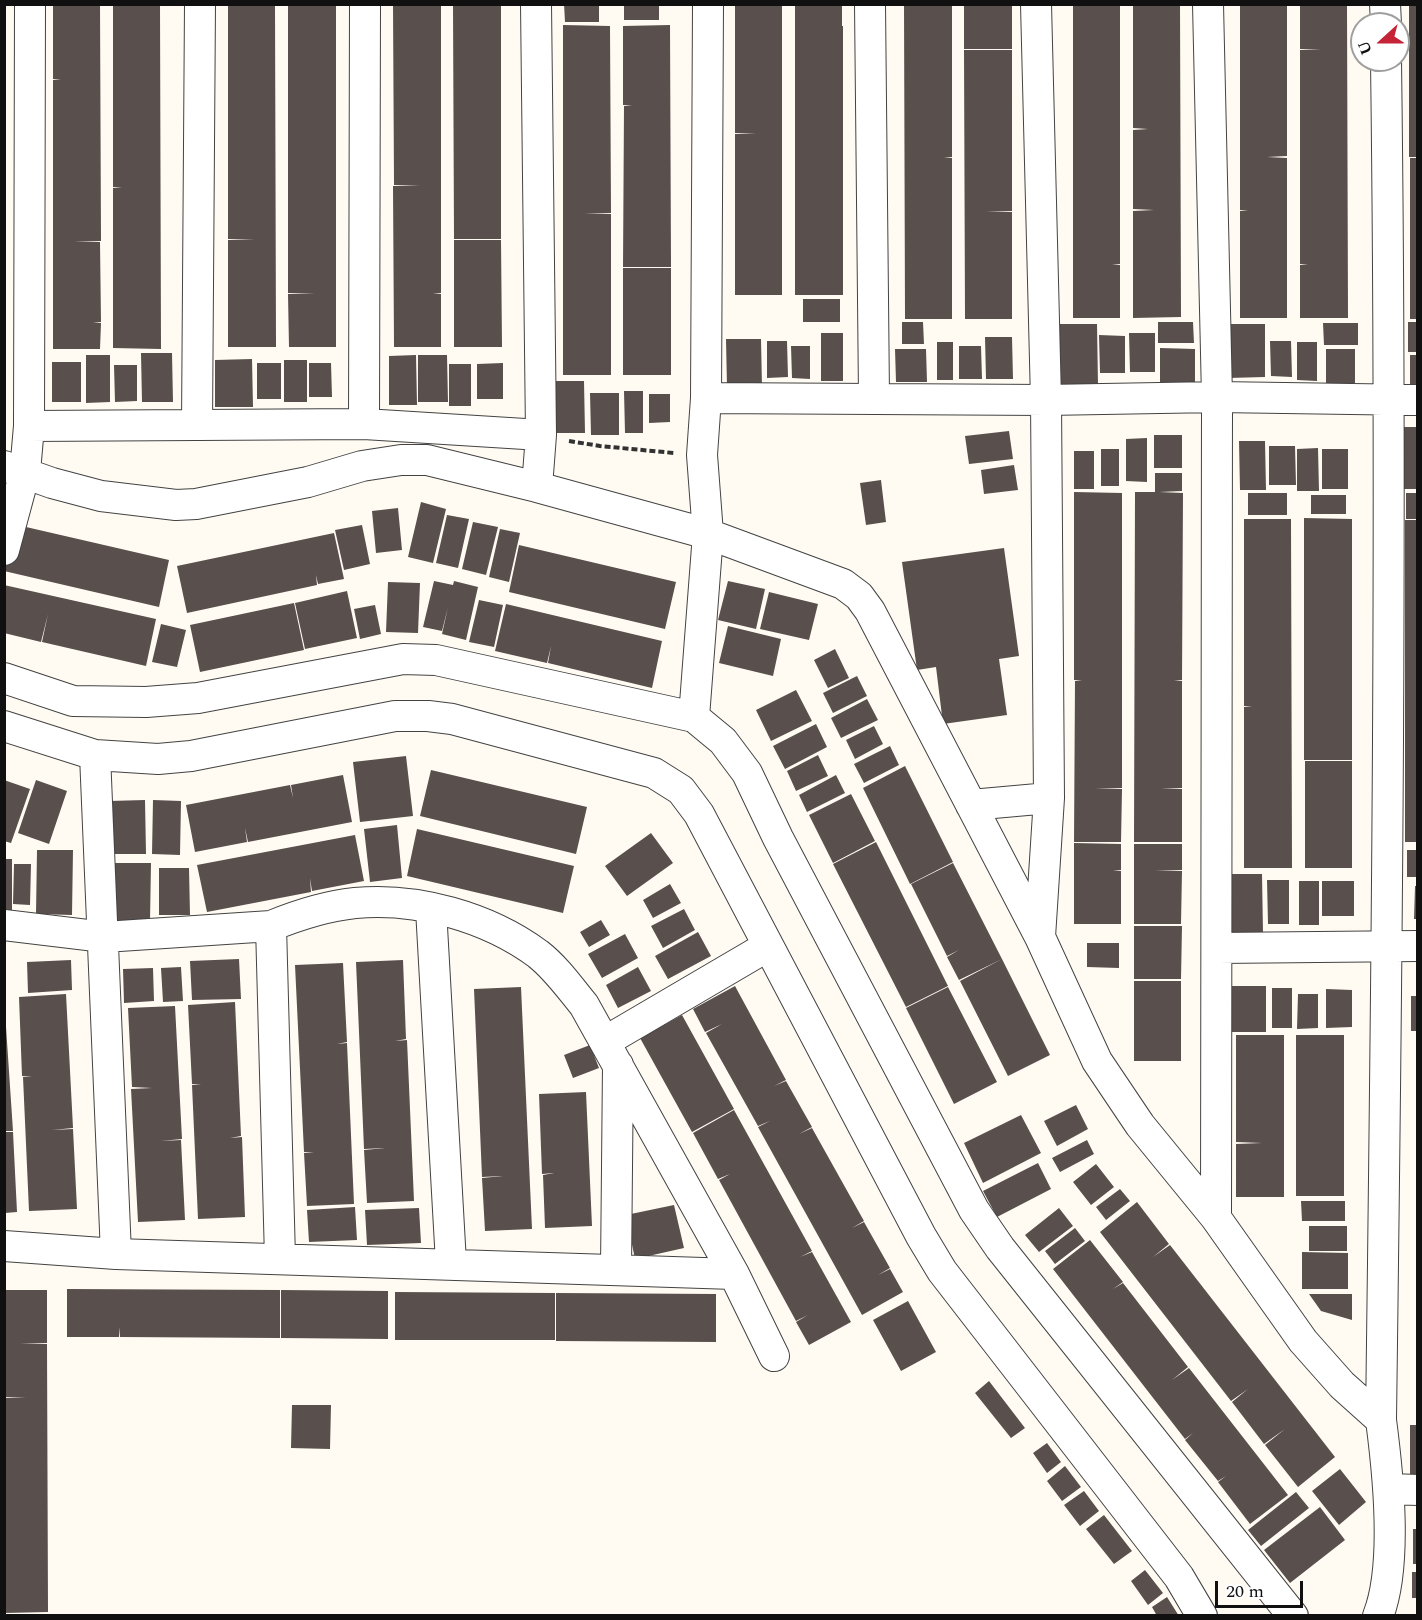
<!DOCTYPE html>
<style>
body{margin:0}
#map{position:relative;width:1422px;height:1620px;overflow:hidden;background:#fffbf2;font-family:Spectral,serif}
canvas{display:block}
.frame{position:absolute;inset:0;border:6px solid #101010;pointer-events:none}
.north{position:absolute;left:1350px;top:12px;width:60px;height:60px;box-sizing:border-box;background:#fff;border:2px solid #9f9f9f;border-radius:50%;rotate:249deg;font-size:16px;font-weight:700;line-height:24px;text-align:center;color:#101010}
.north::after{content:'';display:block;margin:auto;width:21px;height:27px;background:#c42338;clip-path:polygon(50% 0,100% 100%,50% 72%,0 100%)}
.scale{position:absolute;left:1215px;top:1581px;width:88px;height:27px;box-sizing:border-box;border:3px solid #101010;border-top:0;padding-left:8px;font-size:18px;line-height:21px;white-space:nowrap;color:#101010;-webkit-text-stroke:4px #fff;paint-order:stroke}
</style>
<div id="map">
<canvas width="1422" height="1620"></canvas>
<div class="frame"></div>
<div class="north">U</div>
<div class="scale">20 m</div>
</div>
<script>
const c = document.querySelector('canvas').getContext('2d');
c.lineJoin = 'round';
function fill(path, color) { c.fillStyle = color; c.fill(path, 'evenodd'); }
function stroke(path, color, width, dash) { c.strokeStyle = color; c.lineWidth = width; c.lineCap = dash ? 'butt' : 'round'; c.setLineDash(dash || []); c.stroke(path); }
fill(new Path2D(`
 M53 4H100L101 241H74L100 242 101 322 93 323H101L100 349H53V80H61L53 79Z
 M113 4H160L161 349 113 348V188H122L113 187Z
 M228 4H275L276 347H228V240L255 239H228Z
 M288 4H336V347H289L288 294 315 293H288Z
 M393 4H441V293H433L441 294V347H394L393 186H420L394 185Z
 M453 4H501V239H454Z
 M564 4H599V22H565Z
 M624 4H659V20H624Z
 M735 4H782V295H735V134L756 133H735Z
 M795 4H842V26H834H843V295H795Z
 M904 4H952V157L944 158H952V319H905Z
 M964 4H1012V49H964Z
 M1073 4H1120V264H1112L1120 265V318H1073Z
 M1133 4H1180L1181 317 1133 318V211L1154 210 1133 209V130L1148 129 1133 128Z
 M1240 4H1287V156L1267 157 1287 158V318H1240V211H1248L1240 210Z
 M1300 4H1347L1348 318H1300V265L1308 264H1300V50L1321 49H1300Z
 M1409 4H1418V157H1409Z
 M563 25 610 26 611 213 584 214H611V375H563Z
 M670 25 671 267H623L624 106 632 105H623V26Z
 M964 50H1012V211L986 212H1012V319H965Z
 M1410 158H1418V319H1410Z
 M454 240H501L502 347H454Z
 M623 268H671V375H623Z
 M803 299H840V322H803Z
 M902 322H923L924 344H902Z
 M1158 322H1193L1194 343H1158Z
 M1408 322H1418V352H1408Z
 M1323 323H1358V345H1324Z
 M1057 324H1097L1098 386H1058Z
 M1227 324H1265V377L1228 378Z
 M821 333H843V381H821Z
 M1129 333H1155V372H1130Z
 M1099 335 1125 336V373H1100Z
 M985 337H1012L1013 379H986Z
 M726 339H761L762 387H727Z
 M767 341H787L788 377 767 378Z
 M1270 341H1291L1292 377 1271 376Z
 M937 342H953V380H937Z
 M1297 342H1317V381L1297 380Z
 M791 346H810V379L792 378Z
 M959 346H981L982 379H959Z
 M1160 348 1195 349V388L1160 389Z
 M895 349H926L927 382H896Z
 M1326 349H1355V383H1326Z
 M141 353H172L173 402H142Z
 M86 355H110V402L86 403Z
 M416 355 417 405H389V356Z
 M418 355H447L448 402H418Z
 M1410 355H1418V388H1410Z
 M252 359 253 407H215V360Z
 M284 360H307V402H284Z
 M52 362H81V402H52Z
 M257 363H281V399H257Z
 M309 363H331L332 397H309Z
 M503 363V399H477V364Z
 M449 364H471V406H449Z
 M114 365H137V401L115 402Z
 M556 381H584L585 433H556Z
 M624 391H643V433H625Z
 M590 393H619V435H591Z
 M649 394H670V422L649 423Z
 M1395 427H1418V489H1394Z
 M1009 431 1013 459 969 464 965 436Z
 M1154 435H1182V468H1154Z
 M1147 438V482L1126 481V439Z
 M1239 441H1265L1266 490H1240Z
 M1269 446H1295L1296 485H1269Z
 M1318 448 1319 491H1297V449Z
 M1101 449H1119V486H1101Z
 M1322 449H1348V489H1322Z
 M1074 451H1094V489H1074Z
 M1014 465 1018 490 984 494 981 470Z
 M1155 473H1182V491L1159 492 1183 493 1182 680 1174 681H1182V788L1161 789H1182V842H1134L1135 492H1155Z
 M881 480 886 522 866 525 860 483Z
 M1074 492 1122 493V788L1095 789H1122L1121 842H1074L1075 681 1082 680H1074Z
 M1248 493H1287V515H1248Z
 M1406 493H1418V519H1406Z
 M1311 495H1346V514H1311Z
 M421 502 446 509 433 563 408 557Z
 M398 508 402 550 376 553 372 511Z
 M447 515 469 519 458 568 436 563Z
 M1304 518 1352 519V760H1304Z
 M1244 519H1291L1292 868H1244V707H1252L1244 706Z
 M1405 520H1418V842H1405Z
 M473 522 498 527 486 575 462 569Z
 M13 524 169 560 159 607 4 571Z
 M362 525 370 564 344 570 335 530Z
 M500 529 520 533 509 582 489 577Z
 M334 533 344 579 318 584 316 575 317 585 187 613 177 566Z
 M519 545 676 582 665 629 509 592Z
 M1004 548 1019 656 999 659 1007 715 943 724 936 667 917 670 902 562Z
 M434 581 453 585 454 581 478 587 466 640 442 634 448 607 442 631 423 627Z
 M728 581 765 589 756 629 718 620Z
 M388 582 420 583 418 633 386 632Z
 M4 585 156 619 146 666 42 642 48 614 41 642 4 633Z
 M347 591 357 638 305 649 295 603Z
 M769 592 818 604 809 640 760 629Z
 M479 600 503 605 494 647 469 642Z
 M294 603 304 650 200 672 190 625Z
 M506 604 662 641 652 688 548 663 551 646 547 663 495 651Z
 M375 605 381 634 360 639 354 609Z
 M161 624 186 630 177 667 152 662Z
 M728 626 781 639 773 676 719 663Z
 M835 649 849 678 828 688 814 660Z
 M857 676 867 696 833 713 823 693Z
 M796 690 812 721 771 741 756 710Z
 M867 699 878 720 841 738 831 718Z
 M816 724 827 747 785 769 773 746Z
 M874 726 883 744 855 759 846 740Z
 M890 746 899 765 864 783 854 764Z
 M818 755 828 776 796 791 787 771Z
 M406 756 413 816 360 822 353 762Z
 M1305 761H1352V868H1305Z
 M905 766 953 862 910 884 863 788Z
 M431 770 587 807 576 854 420 816Z
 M343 775 352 822 248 842 245 828 247 842 195 852 186 805 290 785 293 798 291 785Z
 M836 775 845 793 807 812 799 795Z
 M4 780 30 789 11 843 4 841Z
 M36 780 67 791 49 844 18 833Z
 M851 794 875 841 833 863 809 815Z
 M145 800 146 854H110L109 801Z
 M153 800 181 801 180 855 152 854Z
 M397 825 402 878 370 882 364 829Z
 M417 829 574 866 563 913 407 876Z
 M651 833 673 863 627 896 605 866Z
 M355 835 364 881 312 891 310 878 311 892 207 912 197 865Z
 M876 842 948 986 906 1007 833 864Z
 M1074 843 1121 844V870L1113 871H1121V924H1074Z
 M1134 844H1182V870L1155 871H1182L1181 924H1134Z
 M37 850H73L72 915 36 914Z
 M1407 850H1418V877H1407Z
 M4 859H12V911H4Z
 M114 863H151L150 921 113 920Z
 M953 863 1002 959 959 980 947 957 959 950 947 956 911 884Z
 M14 864H31L30 905 13 904Z
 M159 868H189L190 915H159Z
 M1225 874H1262L1263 933H1226Z
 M1267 880H1289V924H1268Z
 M1299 881H1319V925H1299Z
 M1322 881H1354V916H1322Z
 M670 884 681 903 653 918 643 900Z
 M1415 886H1418V919H1414Z
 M684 909 695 930 663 948 651 926Z
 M601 920 610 935 589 947 580 932Z
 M1134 926H1182L1181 979H1134Z
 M698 932 711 956 668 979 655 956Z
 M625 934 638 958 602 978 588 954Z
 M1087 943H1119V968L1087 967Z
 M239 959 241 999 192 1000 190 961Z
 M1002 959 1050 1055 1008 1076 960 981Z
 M71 960 72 990 28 993 27 962Z
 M403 960 406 1039 395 1041 407 1040 414 1201 367 1203 364 1150 385 1148 364 1149 356 962Z
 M343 963 347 1042 337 1044 347 1043 354 1204 307 1206 304 1153 314 1152H304L295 965Z
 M181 967 183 1001 163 1002 161 968Z
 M638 967 651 991 618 1008 606 985Z
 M153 968 154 1001 124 1003 123 969Z
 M1134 981H1181V1061H1134Z
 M735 986 786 1080 774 1086 786 1081 812 1127 799 1134 812 1128 864 1221 852 1228 864 1222 890 1268 878 1275 890 1269 903 1292 862 1315 758 1127 770 1121 758 1126 706 1033 722 1024 705 1032 693 1009Z
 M1228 986H1266V1032H1228Z
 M521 987 532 1229 485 1231 482 1178 503 1176 482 1177 474 989Z
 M948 987 997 1082 954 1104 906 1008Z
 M1272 988H1292V1028H1272Z
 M1326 989 1352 990V1027L1326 1028Z
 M66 994 73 1128 52 1130 73 1129 77 1209 29 1211 23 1077H32L22 1076 19 997Z
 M1298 994H1318V1028L1297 1029Z
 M1411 996H1418V1031H1411Z
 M4 997 13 1131H4Z
 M235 1002 241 1136 230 1138 242 1137 245 1217 198 1219 192 1085 201 1084H192L188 1005Z
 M175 1006 182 1139 161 1141 181 1140 185 1220 138 1222 131 1089 152 1088 132 1087 128 1008Z
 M682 1015 734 1109 692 1132 640 1038Z
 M1236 1035H1284V1197H1236V1144L1262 1143 1236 1142Z
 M1296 1035H1344V1196H1296Z
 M590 1045 599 1068 573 1078 564 1055Z
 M586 1092 592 1226 545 1228 543 1175 554 1173 542 1174 539 1094Z
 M1076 1105 1088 1129 1057 1146 1044 1121Z
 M734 1110 812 1251 800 1257 812 1252 851 1322 809 1345 796 1322 808 1315 796 1321 719 1180 730 1174 718 1179 693 1133Z
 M1021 1115 1041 1153 983 1183 964 1143Z
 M5 1132H13L17 1212 5 1213Z
 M1087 1140 1094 1154 1060 1172 1052 1158Z
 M1038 1163 1051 1189 997 1217 983 1191Z
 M1096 1164 1114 1187 1091 1205 1073 1182Z
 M1120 1189 1130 1201 1106 1220 1096 1207Z
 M1301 1201H1345V1221H1302Z
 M1137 1202 1169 1244 1153 1257 1170 1245 1335 1457 1298 1487 1265 1445 1285 1429 1264 1444 1232 1402 1248 1389 1231 1401 1100 1232Z
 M674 1205 684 1248 635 1259 626 1215Z
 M355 1207 357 1240 309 1242 307 1210Z
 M419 1208 421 1243 367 1245 365 1210Z
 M1059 1208 1073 1226 1039 1252 1025 1235Z
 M1309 1226H1347V1251H1309Z
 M1075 1228 1085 1241 1055 1264 1045 1251Z
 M1090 1240 1123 1282 1113 1289 1123 1283 1188 1367 1172 1380 1189 1368 1288 1495 1250 1524 1218 1482 1226 1476 1218 1481 1185 1440 1193 1433 1185 1439 1053 1269Z
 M1302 1252 1348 1253V1289H1302Z
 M67 1289 280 1290V1338L120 1337V1327L119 1337H67Z
 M4 1290H47V1343L20 1344H47L48 1612 4 1613V1398H26L4 1397Z
 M281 1290 388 1291V1339L281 1338Z
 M395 1292 555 1293V1340H395Z
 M556 1293 716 1294V1342L556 1341Z
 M1309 1294H1352V1320L1321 1311Z
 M908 1301 936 1352 901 1371 873 1320Z
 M989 1381 1025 1428 1011 1438 975 1393Z
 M292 1405H331L330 1449 291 1448Z
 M1410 1425H1418V1475H1410Z
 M1047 1443 1061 1462 1047 1473 1033 1453Z
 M1065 1466 1081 1487 1062 1501 1047 1481Z
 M1340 1469 1366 1502 1339 1525 1312 1491Z
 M1084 1491 1099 1511 1080 1526 1064 1505Z
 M1296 1492 1309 1508 1261 1546 1248 1530Z
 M1320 1507 1345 1540 1290 1583 1264 1550Z
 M1104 1515 1132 1551 1114 1564 1086 1529Z
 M1413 1529H1418V1564H1413Z
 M1145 1570 1163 1593 1148 1605 1131 1581Z
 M1412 1572H1418V1598H1412Z
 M1167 1597 1179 1616H1157L1152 1607Z`), '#594f4c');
const minor = new Path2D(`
 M870 4 874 397
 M1036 4 1046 400 1049 798 1040 937
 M1208 4 1217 397 1216 1218
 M1385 4 1386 24
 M706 398 1046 400 1217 397 1418 400
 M364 424 365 4
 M197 425 200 4
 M29 426 364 424 541 435 536 4
 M4 466 52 483 101 496 176 505 196 504 308 482 362 466 401 460H427L537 487 708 534 843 584 859 596 870 611 1040 937 1097 1061 1140 1125 1216 1218 1303 1341 1342 1385 1381 1420
 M537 487 541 435
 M4 550 25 472 29 426 30 4
 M4 678 73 701 146 702 198 698 403 659 436 660 694 717 723 741 747 773 778 838 974 1210 1000 1248 1293 1616
 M694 717 708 534 702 455 706 398 708 4
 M4 726 95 755 158 759 191 756 395 716H428L452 719 654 773 681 790 699 814 921 1236 942 1271 1179 1577 1202 1616
 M95 755 116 1254
 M971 805 1049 798
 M431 909 451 1263
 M4 925 104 937 271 926C298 915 326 906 355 903 417 897 488 917 538 954 556 968 570 988 584 1005L734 1274 774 1356
 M271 926 280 1258
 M1218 948 1418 946
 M606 1041 768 946
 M4 1246 116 1254 734 1274
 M616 1269 618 1065
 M1390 1489 1418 1490
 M1378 1616C1398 1565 1388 1473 1381 1420 1387 966 1392 513 1386 60`);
stroke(minor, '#434343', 32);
stroke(new Path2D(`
 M569 441 600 446 674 453`), '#323232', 4, [6, 3]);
stroke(minor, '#fff', 30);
</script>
